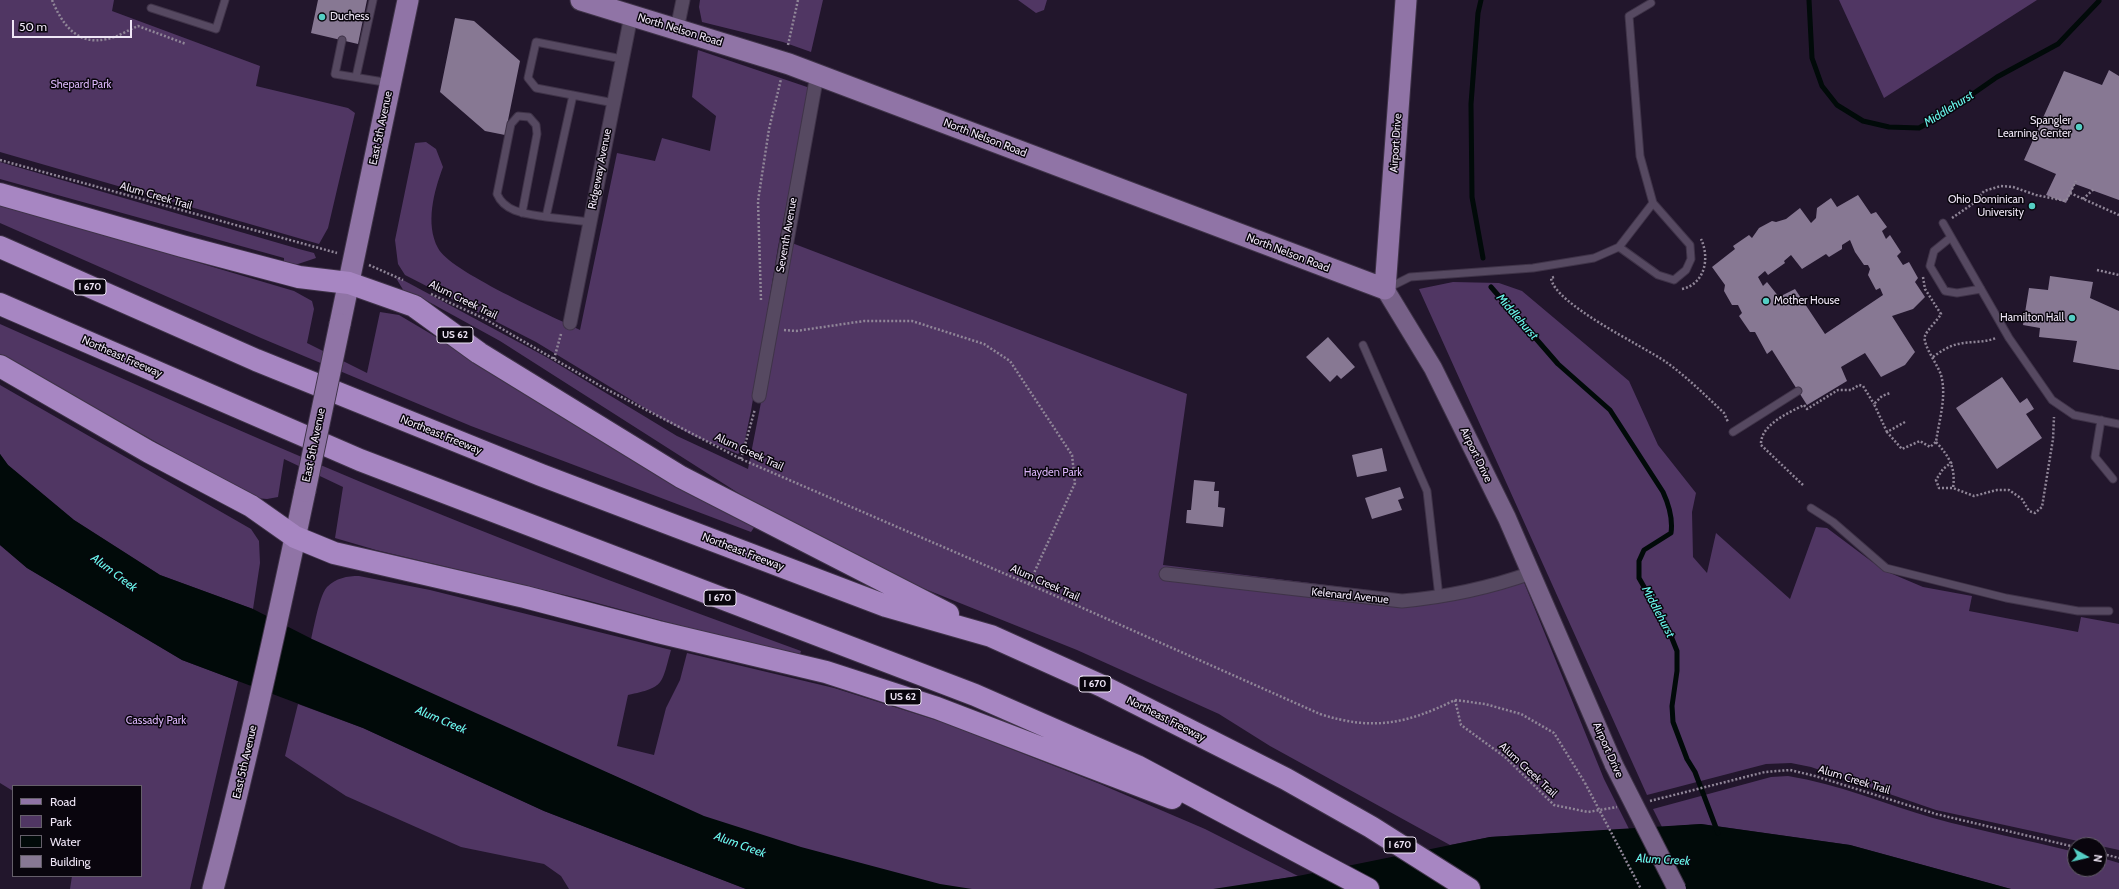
<!DOCTYPE html>
<style>
body{margin:0}
#map{position:relative;width:2119px;height:889px;overflow:hidden;background:#22162c;font-family:Cabin,sans-serif}
canvas{display:block}
.legend{position:absolute;left:12px;top:785px;width:130px;height:92px;box-sizing:border-box;background:#09050d;border:1px solid #655f6a;margin:0;padding:5px 7px;list-style:none;font-size:12px;color:#efe6f6}
.legend li{display:flex;align-items:center;gap:8px;height:20px}
.legend b{width:20px;border:1px solid #655f6a}
.north{position:absolute;left:2067px;top:837px;width:40px;height:40px;box-sizing:border-box;background:#09050d;border:1px solid #655f6a;border-radius:50%;rotate:98deg;font-size:11px;font-weight:700;line-height:16px;text-align:center;color:#efe6f6}
.north::after{content:'';display:block;margin:auto;width:14px;height:18px;background:#55cec4;clip-path:polygon(50% 0,100% 100%,50% 72%,0 100%)}
.scale{position:absolute;left:12px;top:20px;width:120px;height:18px;box-sizing:border-box;border:2px solid #efe6f6;border-top:0;padding-left:5px;font-size:12px;line-height:14px;white-space:nowrap;color:#efe6f6;-webkit-text-stroke:3px #09050d;paint-order:stroke}
</style>
<div id="map">
<canvas width="2119" height="889"></canvas>
<ul class="legend">
<li><b style="height:5px;background:#9074a6"></b>Road</li>
<li><b style="height:11px;background:#503663"></b>Park</li>
<li><b style="height:11px;background:#010a09"></b>Water</li>
<li><b style="height:11px;background:#877893"></b>Building</li>
</ul>
<div class="north">N</div>
<div class="scale">50 m</div>
</div>
<script>
const c = document.querySelector('canvas').getContext('2d');
c.lineJoin = 'round';
function fill(path, color) { c.fillStyle = color; c.fill(path, 'evenodd'); }
function stroke(path, color, width, dash) { c.strokeStyle = color; c.lineWidth = width; c.lineCap = dash ? 'butt' : 'round'; c.setLineDash(dash || []); c.stroke(path); }
function label(font, color, halo, rows, align = 'center') {
  c.font = font + ' Cabin,sans-serif'; c.lineWidth = 3; c.setLineDash([]); c.textBaseline = 'middle'; c.strokeStyle = halo; c.fillStyle = color; for (const [text, x, y, turn = 0] of rows) {
    c.save(); c.translate(x, y); c.rotate((+turn || 0) * Math.PI / 180); c.textAlign = isNaN(turn) ? turn : align; if (halo) c.strokeText(text, 0, 0); c.fillText(text, 0, 0); c.restore();
  }
}
fill(new Path2D(`
 M0 0H114L112 11 260 66 256 86 348 108 355 113 328 228 319 244 0 152Z
 M700 0H823L811 52 783 42 702 22 699 7Z
 M1018 0H1047L1044 10 1036 13Z
 M1839 0H2037L1884 98Z
 M698 50 810 88 778 247 751 411 743 449 738 454 694 436 666 421 536 342 405 275 398 264 395 240 415 143 426 142 436 149 443 167C434 191 425 224 438 248 449 271 552 316 580 330L617 153 655 161 662 138 710 151 716 116 692 97Z
 M0 162 299 249 314 253 316 258 298 264H284V258L0 179Z
 M0 204 294 291 312 301 314 309 307 343 367 373 380 312 399 315 755 526 751 532 471 426 261 338 0 223Z
 M792 243 1187 394 1163 565 1408 595 1474 588 1519 570 1604 779 1629 829 1490 837 1450 845 1270 746 1219 714 1077 650 895 577 743 496 500 341 420 297 405 293 396 278 403 280 548 358 677 436 748 469Z
 M1453 282 1499 283 1522 291 1629 381 1658 445 1696 493 1692 512 1693 557 1707 573 1716 533 1790 599 1816 527 1827 528 1883 570 1923 587 1972 596 1969 611 2078 632 2081 617 2119 624V850L1936 810 1811 767 1791 763 1766 764 1647 795 1419 289Z
 M0 324C138 385 275 448 415 504 542 556 672 604 801 651L799 658 586 600 376 550 335 538 343 487 284 459 278 497 267 499 255 498 0 354Z
 M0 385 251 529 259 541 260 563 253 609 160 575 74 520 8 465 0 454Z
 M0 545 27 568 182 660 238 681 190 889H70L72 876H141V786H13V791L0 783Z
 M359 576 430 590 671 650C661 685 665 687 628 695L617 746 654 755 666 708 680 680 687 653 834 688 945 723 1100 784 1205 829 1298 876 1272 880 1297 889H915L753 852 672 802 610 774 306 664C310 648 318 596 327 587 336 578 347 576 359 576Z
 M298 704 363 728 544 811 746 889H569L561 876 544 864 461 847 346 796 285 756Z
 M1788 776C1838 784 1885 804 1933 818 1980 831 2028 840 2075 852V869H2099V857L2119 863V889H2011L1850 845 1701 824 1662 827 1653 809 1771 777Z`), '#503663');
fill(new Path2D(`
 M0 454 8 465 74 520 160 575 253 609 312 639 704 816 801 847 940 884 972 889H746L544 811 363 728 182 660 27 568 0 545Z
 M1701 824 1850 845 2011 889H1213L1298 876 1490 837Z`), '#010a09');
stroke(new Path2D(`
 M1481 0 1478 13 1471 104 1472 197 1483 258
 M1809 0 1812 58 1822 86 1837 105 1863 121 1889 127 1919 128 1944 114 1997 77 2058 44 2099 1
 M1491 287 1558 364 1610 410 1663 492C1669 505 1673 519 1671 533L1644 550 1639 561V578L1669 631 1677 651V671L1672 706 1673 722 1687 759 1695 772 1718 833`), '#010a09', 5);
fill(new Path2D(`
 M318 0H367L358 44 311 33Z
 M455 18 474 21 520 61 505 135 485 131 440 92Z
 M2109 70 2119 76V200L2075 184 2066 203 2046 195 2056 174 2024 160 2064 71 2102 85Z
 M1858 195 1871 214 1876 212 1887 227 1882 231 1886 239 1890 235 1901 252 1897 256 1903 265 1909 262 1918 278 1915 282 1925 297 1913 309 1892 316 1915 352 1905 365 1881 377 1865 353 1841 367 1847 381 1807 405 1772 350 1767 354 1755 332H1750L1739 316 1742 313 1738 305H1732L1724 291 1725 285 1712 267 1735 249 1733 246 1749 235 1752 238 1759 228 1772 221 1776 222 1786 219 1800 208 1811 223 1816 218 1817 208 1831 198 1837 207ZM1850 240 1855 252 1864 265H1868L1870 269 1868 275 1876 290 1880 288 1883 295 1825 334 1795 289 1779 297 1767 282 1763 286 1758 277 1765 271 1768 275 1785 263 1784 261 1791 255 1802 269 1826 254 1829 257 1842 249V245Z
 M2050 276 2093 282 2090 298 2119 311V370L2073 362 2077 341 2039 337 2040 328 2023 325 2029 288 2048 290Z
 M1328 337 1355 367 1341 379 1337 375 1330 382 1306 357Z
 M2002 377 2020 403 2027 398 2034 409 2026 414 2042 438 1997 469 1956 408Z
 M1382 448 1387 471 1357 477 1352 455Z
 M1194 480 1215 482 1214 491H1219L1218 507 1225 508 1223 527 1186 523 1187 510H1191Z
 M1400 487 1404 498 1398 500 1402 510 1372 519 1365 498Z`), '#877893');
const service = new Path2D(`
 M151 8 216 29 225 0
 M342 40 335 74 390 83
 M356 77 373 0
 M573 95 546 217 590 222
 M614 103 536 88 528 78 536 42 622 59
 M522 213 537 134 536 125 529 117 518 116 511 124 497 194C505 213 528 214 546 217
 M1943 223 2009 338 2052 400 2074 415 2119 424
 M1950 238 1934 251 1930 266 1945 291 1957 293 1981 289
 M1619 247 1658 275 1674 280 1686 270 1691 259 1690 245 1653 203
 M1388 288 1410 277 1533 268 1594 258 1619 247 1653 203 1640 156 1629 16 1651 3
 M1363 345 1427 491 1439 597
 M2101 420 2095 457 2113 479
 M1733 432 1798 391
 M1811 508 1833 522 1886 568 2006 598 2078 611H2109`);
const minor = new Path2D(`
 M677 29 683 0
 M570 323 631 16
 M759 396 817 75
 M1166 574 1402 601C1446 597 1489 588 1531 573`);
const secondary = new Path2D(`
 M1385 289 1433 368 1507 518 1614 765`);
const primary = new Path2D(`
 M581 0 789 64 1385 289 1406 0
 M340 324 408 0
 M213 889C248 757 277 624 305 491`);
const motorway = new Path2D(`
 M0 194 182 246 299 277 349 283 414 306 479 353 681 477 948 614
 M0 247 256 360 541 475 886 606 991 636 1102 686 1286 779 1371 827 1469 889
 M0 304 360 460 975 695 1137 766 1368 889
 M0 366 149 452 251 506 295 537 334 553 525 597 658 632 826 672 937 708 1172 798`);
stroke(service, '#3f3348', 9);
stroke(minor, '#3f3348', 15);
stroke(secondary, '#3f3348', 20);
stroke(primary, '#3f3348', 23);
stroke(motorway, '#3f3348', 24);
stroke(new Path2D(`
 M52 0C62 24 77 46 107 39 118 37 128 30 138 26L186 44
 M788 45 798 0
 M0 160 337 253
 M2070 193 2119 215
 M2083 199 2094 189
 M1952 218 1974 203 1984 191 2001 186 2013 187 2036 195 2066 201 2076 181
 M369 265 403 280
 M2097 270 2119 275
 M1554 277 1551 278C1554 304 1643 346 1666 362 1687 377 1705 395 1724 413L1728 422
 M1682 289C1705 284 1710 258 1701 239
 M431 294 485 319 604 388 741 459 1049 593 1320 714C1373 731 1406 724 1455 700
 M761 300 758 201 769 129 781 79
 M784 330 796 331 864 321H912L984 344 1010 361 1072 455 1075 483 1029 584
 M1933 357C1941 351 1949 346 1958 344 1971 341 1984 343 1996 338
 M554 359 561 334
 M1905 422 1887 432 1902 449 1920 441 1930 447 1936 442C1939 420 1947 397 1941 375 1938 365 1922 344 1925 336 1927 330 1937 321 1941 314L1925 289 1923 277
 M1887 432 1874 404 1882 396 1890 393
 M1936 442C1949 456 1956 468 1953 488
 M741 459 755 409
 M1952 462 1943 469 1936 480 1939 488H1953L1974 496 1997 490H2009L2022 499 2029 511 2035 513 2042 507 2053 439 2054 417
 M1803 485 1761 445C1760 425 1788 413 1804 405L1807 409 1838 390H1851L1859 385 1863 386 1874 404
 M1455 700 1461 725 1505 757 1554 805 1588 812 1617 807
 M1455 700 1485 704 1521 714 1554 733 1585 783
 M1650 801 1765 772 1790 770 1815 776 1936 814 2075 847
 M2099 853 2119 858`), '#908698', 2.5, [2, 2]);
stroke(service, '#564961', 7);
stroke(minor, '#564961', 13);
stroke(secondary, '#776188', 18);
stroke(primary, '#9074a6', 21);
stroke(motorway, '#a786c2', 22);
const secondaryBridge = new Path2D(`
 M1614 765 1677 889`);
const primaryBridge = new Path2D(`
 M305 491 340 324`);
stroke(secondaryBridge, '#3f3348', 20, []);
stroke(primaryBridge, '#3f3348', 23, []);
stroke(new Path2D(`
 M1585 783 1641 889`), '#908698', 2.5, [2, 2]);
stroke(secondaryBridge, '#776188', 18);
stroke(primaryBridge, '#9074a6', 21);
for (const [x, y, r, color] of [
 [322,17,4,"#55cec4"],
 [2079,127,4,"#55cec4"],
 [2032,206,4,"#55cec4"],
 [1766,301,4,"#55cec4"],
 [2072,318,4,"#55cec4"]
]) { const dot = new Path2D(); dot.arc(x, y, r, 0, 2 * Math.PI); c.fillStyle = color; c.fill(dot); stroke(dot, '#09050d', 1.5); }
for (const [x, y, w] of [
 [90,287,32],
 [455,335,36],
 [720,598,32],
 [1095,684,32],
 [903,697,36],
 [1400,845,32]
]) { const box = new Path2D(); box.roundRect(x - w / 2, y - 8, w, 16, 3); c.fillStyle = '#09050d'; c.fill(box); stroke(box, '#efe6f6', 1); }
label('bold 10px', '#efe6f6', null, [
 ["I 670",90,287],
 ["US 62",455,335],
 ["I 670",720,598],
 ["I 670",1095,684],
 ["US 62",903,697],
 ["I 670",1400,845]
]);
label('11px', '#efe6f6', '#09050d', [
 ["Duchess",330,17,"left"],
 ["Spangler",2071,121],
 ["Learning Center",2071,134],
 ["Ohio Dominican",2024,200],
 ["University",2024,213],
 ["Mother House",1774,301,"left"],
 ["Hamilton Hall",2064,318]
], 'right');
label('11px', '#efe6f6', '#09050d', [
 ["North Nelson Road",680,30,17],
 ["East 5th Avenue",381,128,-78],
 ["North Nelson Road",985,138,21],
 ["Airport Drive",1396,143,-86],
 ["Ridgeway Avenue",600,169,-79],
 ["Alum Creek Trail",156,196,16],
 ["Seventh Avenue",787,235,-80],
 ["North Nelson Road",1288,253,21],
 ["Alum Creek Trail",463,300,26],
 ["Northeast Freeway",122,357,24],
 ["Northeast Freeway",441,435,22],
 ["East 5th Avenue",314,445,-78],
 ["Alum Creek Trail",749,452,25],
 ["Airport Drive",1476,455,64],
 ["Northeast Freeway",743,552,21],
 ["Alum Creek Trail",1045,583,24],
 ["Kelenard Avenue",1350,596,6],
 ["Northeast Freeway",1166,719,27],
 ["Airport Drive",1608,750,66],
 ["East 5th Avenue",245,762,-77],
 ["Alum Creek Trail",1528,770,43],
 ["Alum Creek Trail",1854,780,17]
]);
label('11px', '#d9b4f7', '#09050d', [
 ["Shepard Park",81,85],
 ["Hayden Park",1053,473],
 ["Cassady Park",156,721]
]);
label('italic 12px', '#6af9ee', '#09050d', [
 ["Middlehurst",1949,109,-32],
 ["Middlehurst",1517,317,49],
 ["Alum Creek",114,573,37],
 ["Middlehurst",1658,612,62],
 ["Alum Creek",441,720,23],
 ["Alum Creek",740,845,20],
 ["Alum Creek",1663,860,3]
]);
</script>
